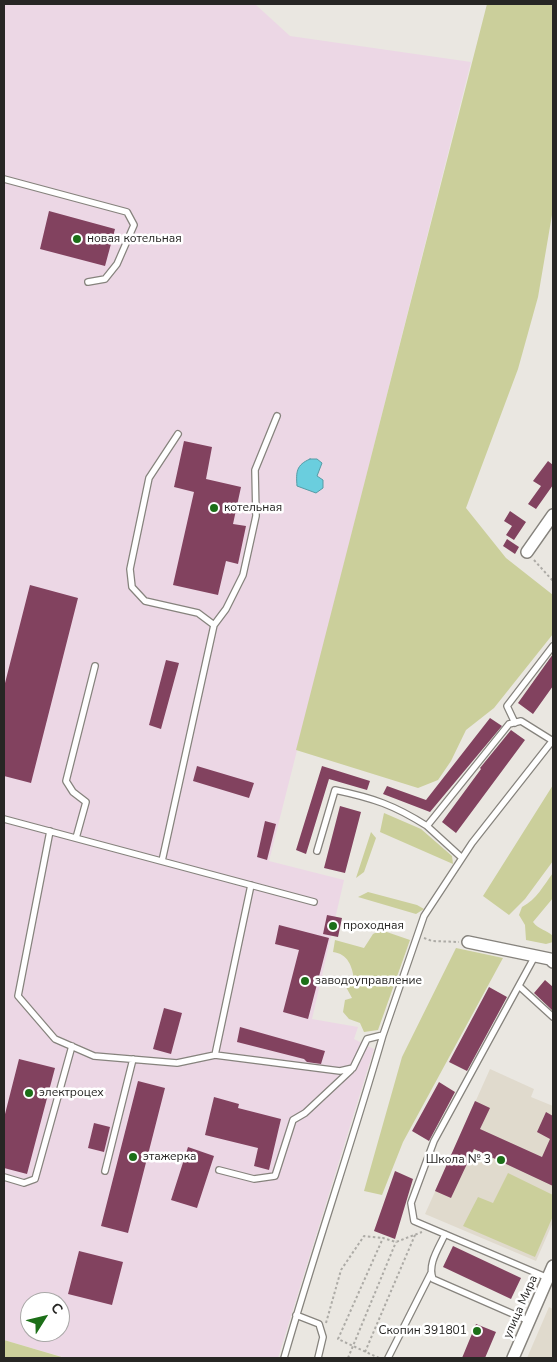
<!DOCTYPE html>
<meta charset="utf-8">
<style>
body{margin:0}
#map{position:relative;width:557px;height:1362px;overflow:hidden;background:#eae7e1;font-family:"Nunito Sans",sans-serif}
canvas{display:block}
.frame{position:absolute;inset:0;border:5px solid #272624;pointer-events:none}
.north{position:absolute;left:20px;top:1292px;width:50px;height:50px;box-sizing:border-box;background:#fff;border:1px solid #a9a8a7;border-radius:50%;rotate:54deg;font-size:14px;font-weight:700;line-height:20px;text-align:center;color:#272624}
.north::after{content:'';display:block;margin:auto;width:18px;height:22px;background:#1c6f18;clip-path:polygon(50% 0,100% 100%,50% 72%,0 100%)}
</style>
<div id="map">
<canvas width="557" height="1362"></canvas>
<div class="frame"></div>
<div class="north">С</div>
</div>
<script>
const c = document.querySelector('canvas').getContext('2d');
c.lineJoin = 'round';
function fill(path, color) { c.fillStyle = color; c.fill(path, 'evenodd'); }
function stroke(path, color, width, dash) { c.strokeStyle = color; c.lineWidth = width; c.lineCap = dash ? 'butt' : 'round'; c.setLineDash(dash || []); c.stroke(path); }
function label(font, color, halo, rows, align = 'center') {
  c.font = font + ' "Nunito Sans",sans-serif'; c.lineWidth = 5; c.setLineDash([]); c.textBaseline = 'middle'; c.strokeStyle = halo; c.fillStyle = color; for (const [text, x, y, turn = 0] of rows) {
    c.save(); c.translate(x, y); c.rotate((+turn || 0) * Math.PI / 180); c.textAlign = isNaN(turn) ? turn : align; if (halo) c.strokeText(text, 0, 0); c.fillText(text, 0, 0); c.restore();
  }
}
fill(new Path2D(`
 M4 4H255L290 36 471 62 269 861 344 880 312 1019 358 1027 354 1039 374 1049 278 1358H66L4 1340ZM30 1302H60V1332H30Z`), '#ecd7e5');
fill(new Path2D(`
 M490 1069 534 1089 531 1097 553 1106V1222L536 1261 425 1214Z
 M549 1307 553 1309V1358H527Z`), '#e0dacd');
fill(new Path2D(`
 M487 4H550L553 6V209L538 297 518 369 466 508 506 558 553 595V634L494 708 466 730 451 761 438 780 418 788 296 750Z
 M553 785V861L525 899 509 915 483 896Z
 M384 813 421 829 452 856 453 864 380 832Z
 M371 832 376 838 364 872 356 878Z
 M553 873V898L533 922C539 930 547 930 553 936V942L546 944 526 940 525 925 519 915 522 907C537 899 543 886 553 873Z
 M368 892 417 905 424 909 416 914 358 897Z
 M381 930 410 940 378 1030 364 1032 360 1023 349 1019 343 1012 345 1000 352 998 346 987 354 979C352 966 348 954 333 952L335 940 364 948 373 934Z
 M456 948 503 958 403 1142 382 1195 364 1191 402 1057Z
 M508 1173 553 1195V1216L535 1257 463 1226 478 1197 493 1203Z
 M4 1340 65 1358H4Z`), '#cbcf9b');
const water = new Path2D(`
 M310 459H317L322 463 317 476 323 480V488L316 493 297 486C296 472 296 465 310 459Z`);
fill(water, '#6acede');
stroke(water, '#569ca6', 1);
fill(new Path2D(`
 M49 211 115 229 105 266 40 249Z
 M184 441 212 447 206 479 241 487 233 524 246 526 238 564 226 561 218 595 173 585 194 492 174 487Z
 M548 461 553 465V485L536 509 528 504 541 486 533 481Z
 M510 511 526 522 514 540 506 535 512 526 504 521Z
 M507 539 519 547 515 554 503 546Z
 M30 585 78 598 31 783 4 776V687Z
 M553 654V686L533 714 518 703Z
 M166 660 179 663 161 729 149 725Z
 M490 718 502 726 430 812 383 794 387 786 426 800Z
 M511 730 525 740 456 833 442 822 481 769 480 768Z
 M197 766 254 783 249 798 193 781Z
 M322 766 370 781 367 790 329 779 306 854 296 850Z
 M340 806 361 812 345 873 324 868Z
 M265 821 276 824 267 860 257 857Z
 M327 915 342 918 338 937 323 934Z
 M279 925 329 938 308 1019 283 1012 299 950 275 944Z
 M545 980 553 987V1011L534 993Z
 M489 987 507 997 467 1071 449 1062Z
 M164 1008 182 1013 171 1054 153 1049Z
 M240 1027 325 1051 321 1064 307 1062 304 1059 237 1042Z
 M19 1059 55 1068 27 1174 4 1168V1118Z
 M138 1081 165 1088 128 1233 101 1226Z
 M439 1082 455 1092 429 1141 412 1131Z
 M214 1097 239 1104 238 1108 281 1119 269 1170 254 1166 258 1148 205 1135Z
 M475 1101 490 1108 480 1129 542 1157 550 1139 537 1132 546 1112 553 1116V1186L474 1149 451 1198 435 1191Z
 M94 1123 110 1127 104 1152 88 1148Z
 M188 1147 214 1156 197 1208 171 1200Z
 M395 1171 413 1179 395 1239 374 1231Z
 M453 1246 521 1278 511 1299 443 1267Z
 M79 1251 123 1262 112 1305 68 1294Z
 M476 1324 496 1332 485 1358H462Z`), '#82425f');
const service = new Path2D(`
 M4 179 127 212 134 225 117 264 105 279 88 282
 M214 625 226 609 243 575 256 516 255 470 277 416
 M515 723 507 706 553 646
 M4 819 314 902
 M50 831 18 996 55 1039 94 1056 177 1063 215 1055 251 885
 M76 838 86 802 73 792 66 781 95 666
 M317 851 335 790C373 798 394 805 427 826
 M462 858 427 826 509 724 521 721 553 741
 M162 861 214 625 198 613 145 601 132 587 130 569 149 478 178 434
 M535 956 434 1141 411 1203 414 1221 548 1278
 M519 986 553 1017
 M215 1055 340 1071 353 1068 367 1039 383 1035 424 916 472 843 553 740
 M219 1170 254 1179 275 1176 293 1120 305 1113 351 1070
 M105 1171 133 1059
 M4 1177 24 1183 35 1179 72 1046
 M445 1234C439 1248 427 1264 433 1279L529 1321
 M296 1315 319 1324 323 1337 318 1358
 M284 1358C315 1250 352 1143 383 1035
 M388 1358 431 1273`);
const minor = new Path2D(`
 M527 552 553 515
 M468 942 550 959 553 962
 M513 1358 553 1266`);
stroke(service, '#86837d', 8);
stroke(minor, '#86837d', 14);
stroke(new Path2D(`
 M534 560 553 581
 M424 938 432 941 459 942
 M326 1323 341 1270 364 1236 383 1238
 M365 1352 415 1235
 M348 1358 396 1242
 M379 1358 338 1339 383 1238 396 1242 422 1232`), '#adaba6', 2, [2.5, 2.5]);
stroke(service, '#fff', 5.5);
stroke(minor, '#fff', 11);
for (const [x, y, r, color] of [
 [77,239,5,"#1c6f18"],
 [214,508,5,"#1c6f18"],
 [333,926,5,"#1c6f18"],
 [305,981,5,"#1c6f18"],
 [29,1093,5,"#1c6f18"],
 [133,1157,5,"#1c6f18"],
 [501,1160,5,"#1c6f18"],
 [477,1331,5,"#1c6f18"]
]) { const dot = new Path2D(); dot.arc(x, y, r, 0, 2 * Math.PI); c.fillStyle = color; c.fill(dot); stroke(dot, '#fff', 2); }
label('12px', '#272624', '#fff', [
 ["новая котельная",87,239],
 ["котельная",224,508],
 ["проходная",343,926],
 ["заводоуправление",315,981],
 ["электроцех",39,1093],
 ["этажерка",143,1157],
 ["Школа № 3",491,1160,"right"],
 ["Скопин 391801",467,1331,"right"]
], 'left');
label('12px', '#272624', '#fff', [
 ["улица Мира",521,1307,-66]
]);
</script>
